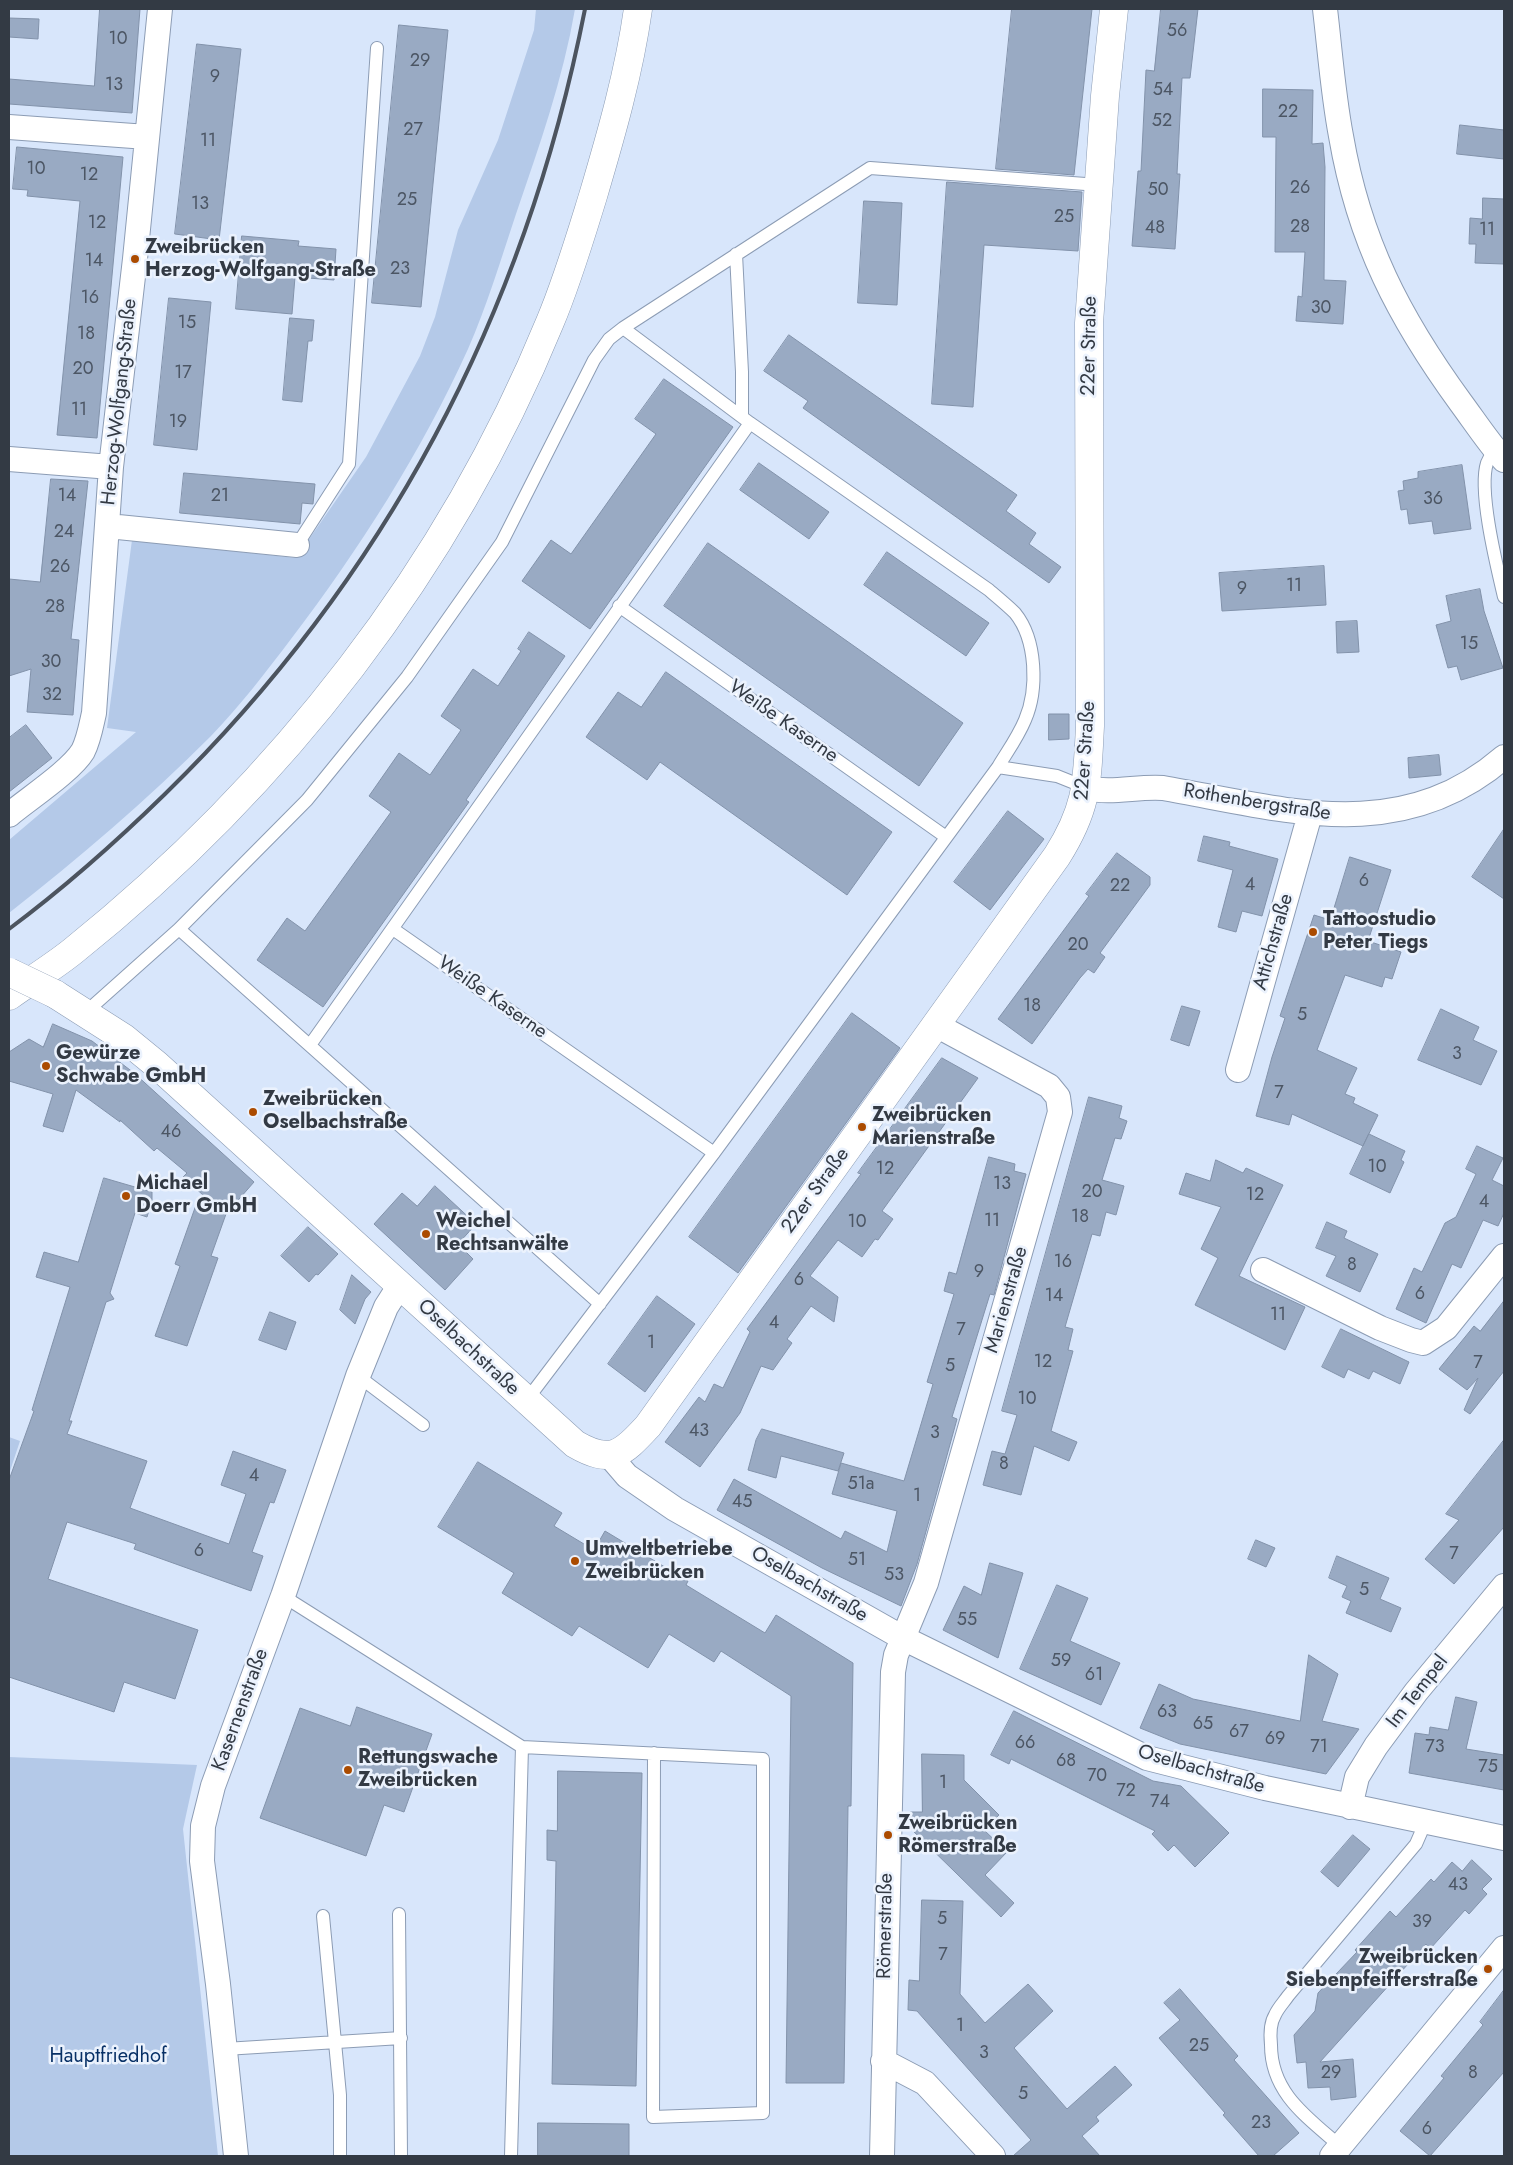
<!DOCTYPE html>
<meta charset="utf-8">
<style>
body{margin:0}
#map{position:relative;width:1513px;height:2165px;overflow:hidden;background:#d8e6fb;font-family:Jost,sans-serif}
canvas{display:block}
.frame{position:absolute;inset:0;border:10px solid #333a44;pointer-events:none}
</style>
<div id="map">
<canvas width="1513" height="2165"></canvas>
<div class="frame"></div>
</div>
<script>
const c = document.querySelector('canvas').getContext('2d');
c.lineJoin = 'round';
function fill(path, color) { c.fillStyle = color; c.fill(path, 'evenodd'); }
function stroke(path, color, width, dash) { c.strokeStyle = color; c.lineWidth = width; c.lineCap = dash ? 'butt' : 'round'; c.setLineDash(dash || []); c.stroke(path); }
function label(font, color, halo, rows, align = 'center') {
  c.font = font + ' Jost,sans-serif'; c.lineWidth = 5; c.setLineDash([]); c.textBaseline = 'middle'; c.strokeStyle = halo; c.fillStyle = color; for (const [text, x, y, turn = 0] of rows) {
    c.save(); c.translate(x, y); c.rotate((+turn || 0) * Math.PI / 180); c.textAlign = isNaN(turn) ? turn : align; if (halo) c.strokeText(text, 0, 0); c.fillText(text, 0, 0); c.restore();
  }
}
fill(new Path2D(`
 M536 9H575C563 79 539 147 516 214 501 259 487 306 468 349 422 451 359 550 291 639 266 672 240 706 211 736 147 800 79 858 9 913V840L136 732 107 728 132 540 296 558 366 457 420 356 435 317 458 230 498 140 534 30Z
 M9 1437 20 1441 9 1474Z
 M9 1757 197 1765 183 1829 218 2156H9Z`), '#b4c9e8');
const building = new Path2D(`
 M100 9H140L132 113 9 104V79L94 86Z
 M1012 9H1092L1074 175 996 169Z
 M1161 9H1198L1190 78H1182L1177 174H1180L1175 249 1132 246 1138 171H1141L1146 70 1154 71Z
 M9 18 39 19 38 39 9 37Z
 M399 25 448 30 421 307 372 303Z
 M197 44 241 49 219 240 175 234Z
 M1263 89 1313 90 1312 144 1323 143 1325 167 1324 280 1346 281 1343 324 1296 321 1298 296 1302 297 1305 252H1275L1276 137H1263Z
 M1460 125 1504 130V159L1457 154Z
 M17 147 123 157 97 438 57 435 80 201 27 196 28 190 13 189Z
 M947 182 1082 192 1078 251 984 245 973 407 932 404Z
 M1483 198 1504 199V264L1475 263 1476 244H1469L1470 218 1482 219Z
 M864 201 902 203 897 305 858 303Z
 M242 236 299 241 298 246 336 249 334 280 295 277 292 314 236 309Z
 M169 298 211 302 197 450 154 445Z
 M290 318 314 320 312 341H308L302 402 283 400Z
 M789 335 1017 495 1006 511 1036 533 1029 544 1061 567 1049 583 803 408 808 401 764 371Z
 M664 379 733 427 590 629 522 581 551 540 571 554 656 434 635 419Z
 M759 463 829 512 809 539 740 490Z
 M1462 465 1471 529 1434 534 1432 521 1409 524 1407 509 1401 510 1398 491 1404 490 1403 481 1418 478V472Z
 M184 473 315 484 313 504 302 503 300 524 180 513Z
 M51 479 88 481 71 639 79 640 73 715 27 712 31 669 9 676V579L40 582Z
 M708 543 963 723 919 786 664 606Z
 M887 552 989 623 966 656 864 585Z
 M1324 566 1326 605 1222 611 1219 573Z
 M1480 589 1484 611 1503 668 1461 680 1457 666 1448 668 1436 625 1451 621 1446 596Z
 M1357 621 1359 652 1337 653 1336 622Z
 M529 632 565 656 466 800 469 802 323 1007 257 960 287 918 305 931 391 812 369 796 399 753 430 775 461 730 441 716 473 669 498 686 521 651 518 649Z
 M666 672 892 832 847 895 660 762 647 780 586 737 618 692 641 707Z
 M1049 714H1069V739L1049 740Z
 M26 725 52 758 9 792V738Z
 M1439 755 1441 775 1409 778 1408 758Z
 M1008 811 1044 839 990 910 954 882Z
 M1504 829V899L1472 877Z
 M1204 836 1230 842 1229 846 1278 859 1262 916 1242 911 1236 932 1218 927 1233 870 1198 861Z
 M1117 853 1150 877V885L1100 953 1105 957 1094 973 1088 969 1080 978 1032 1044 998 1019 1089 896 1086 894Z
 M1350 857 1391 870 1368 941 1401 952 1392 979 1385 977 1382 987 1345 975 1317 1050 1357 1068 1345 1094 1355 1098 1353 1103 1378 1115 1363 1146 1292 1114 1289 1125 1256 1116 1272 1057 1285 1018 1280 1016 1314 915 1330 920Z
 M1182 1006 1200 1011 1189 1046 1171 1040Z
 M1441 1009 1479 1027 1473 1040 1497 1051 1481 1085 1418 1060Z
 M852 1013 900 1048 738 1273 689 1237Z
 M53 1024 92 1041 134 1073 254 1182 226 1214 211 1256 218 1258 187 1346 155 1336 180 1266 175 1264 196 1205 223 1213 183 1177 187 1173 157 1148 154 1151 120 1120V1122L76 1090 63 1132 43 1126 53 1094 9 1081V1052L29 1039 43 1047Z
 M942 1058 978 1078 882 1211 893 1219 878 1240 875 1239 862 1257 838 1240 810 1276 838 1297 834 1322 811 1306 787 1339 792 1343 773 1370 761 1366 740 1413 700 1467 665 1442 699 1397 705 1402 714 1384 723 1388 750 1332 747 1329 861 1174 858 1173Z
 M1089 1097 1122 1106 1119 1118 1127 1121 1121 1139 1115 1138 1102 1180 1124 1186 1116 1215 1106 1212 1100 1236 1092 1234 1065 1327 1073 1329 1068 1350 1073 1351 1051 1431 1077 1442 1069 1461 1034 1446 1021 1495 983 1485 992 1451 1005 1454 1017 1415 1002 1411Z
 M1369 1134 1405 1151 1401 1160 1404 1162 1390 1193 1350 1174Z
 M1477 1146 1503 1158 1492 1180 1504 1186V1213L1498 1226 1483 1220 1461 1268 1452 1264 1426 1323 1396 1309 1414 1268 1422 1272 1445 1223 1456 1217 1476 1174 1466 1169Z
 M989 1157 1015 1164 1014 1171 1026 1174 994 1295 990 1294 952 1417 957 1419 917 1564 901 1606 822 1568 717 1510 734 1479 841 1539 845 1531 887 1552 897 1511 832 1494 841 1463 904 1481 933 1384 927 1382 954 1294 944 1291 949 1272 956 1274Z
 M1216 1160 1243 1173 1246 1168 1283 1185 1239 1276 1305 1307 1285 1350 1195 1305 1218 1258 1201 1249 1221 1207 1179 1194 1186 1173 1210 1181Z
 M104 1178 152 1192V1200L147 1217 135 1213 110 1293 114 1299 106 1302 69 1421H72L67 1434 147 1461 130 1508 229 1544 246 1494 221 1485 233 1451 286 1470 274 1503 270 1502 252 1552 263 1556 251 1591 134 1549 136 1544 67 1522 48 1579 198 1630 175 1699 124 1682 114 1712 9 1677V1480L34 1411 32 1410 70 1287 36 1277 44 1252 78 1262Z
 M435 1186 476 1224 458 1244 473 1259 445 1290 374 1224 402 1193 417 1206Z
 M1327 1222 1347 1231 1344 1238 1378 1254 1360 1292 1326 1276 1336 1256 1316 1248Z
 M308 1227 338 1254 318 1275 316 1274 309 1282 281 1256Z
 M352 1275 371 1292 365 1299 355 1324 340 1310Z
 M657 1296 695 1324 645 1392 608 1364Z
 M1504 1301V1371L1470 1414 1464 1410 1478 1378 1467 1390 1439 1369 1474 1326 1480 1331Z
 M270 1312 296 1322 286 1350 259 1340Z
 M1341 1329 1409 1362 1400 1384 1373 1371 1369 1379 1348 1369 1344 1378 1322 1367Z
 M762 1429 844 1453 838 1471 781 1456 776 1478 748 1470 756 1440Z
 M1504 1440V1527L1454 1584 1425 1559 1459 1520 1446 1514Z
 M478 1462 562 1513 554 1526 594 1550 605 1531 688 1581 686 1585 765 1633 776 1615 853 1663 851 1806H848L844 2083H786L791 1696 721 1651 714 1662 669 1634 648 1668 579 1626 572 1636 502 1593 514 1573 438 1527Z
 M1256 1540 1275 1548 1266 1567 1248 1559Z
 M1337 1556 1389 1578 1380 1599 1401 1608 1391 1632 1346 1613 1351 1601 1342 1597 1347 1586 1329 1578Z
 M990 1563 1023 1573 998 1658 943 1630 964 1586 981 1595Z
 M1057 1585 1088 1598 1070 1641 1120 1663 1101 1705 1020 1669Z
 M1309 1655 1338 1674 1322 1721 1359 1729 1326 1774 1180 1744 1140 1728 1159 1684 1193 1699 1300 1721Z
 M1456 1697 1477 1702 1466 1749 1504 1755V1790L1409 1773 1415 1733 1429 1735 1430 1727 1448 1730Z
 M357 1707 432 1734 404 1812 384 1805 366 1856 260 1818 300 1708 350 1726Z
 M1014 1711 1153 1781 1181 1786 1229 1833 1195 1867 1174 1845 1168 1851 1152 1834 1155 1831 1011 1759 1009 1764 991 1755Z
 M922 1754 964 1755V1780L999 1815 984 1830 1007 1852 985 1875 1014 1903 1001 1917 910 1828V1812H922Z
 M558 1771 642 1773 636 2086 552 2084 556 1861 547 1860V1830L557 1831Z
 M1353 1835 1370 1849 1338 1887 1321 1872Z
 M1472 1860 1492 1879 1482 1889 1487 1894 1469 1914 1465 1910 1430 1949 1426 1944 1320 2062 1353 2059 1356 2097 1331 2100 1330 2087 1308 2088 1306 2062 1297 2063 1294 2035 1315 2011 1318 1993 1357 1952 1355 1950 1390 1911 1396 1917 1431 1879 1434 1882 1452 1862 1462 1871Z
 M922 1900 963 1901 960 1994 985 2023 1028 1984 1053 2011 1014 2048 1067 2109 1115 2066 1132 2085 1096 2117 1099 2121 1082 2136 1100 2156H1013L1031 2140 917 2011 908 2010 909 1980 919 1981Z
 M1180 1989 1238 2056 1234 2060 1299 2133 1273 2156H1259L1223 2115 1225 2113 1159 2038 1180 2020 1164 2003Z
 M1504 1990V2072L1430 2156 1400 2131 1444 2078 1441 2076 1483 2025 1480 2022Z
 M538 2123 629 2124V2156H538Z`);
fill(building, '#99aac3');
stroke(building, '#8292aa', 1);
const service = new Path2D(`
 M736 254 742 372V416
 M1495 449C1492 453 1489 458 1487 463 1478 491 1497 567 1504 597
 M297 545 349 464 377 48
 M619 606 946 837
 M998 767 1057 776 1087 788
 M179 929 600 1304
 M393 929 714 1153
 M86 1012 179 929 307 800 407 677 502 542 594 360 609 339 623 328 870 168 1099 185
 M310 1045 750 423 623 328
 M358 1376 423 1425
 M526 1401 714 1153 998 767C1007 752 1018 737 1025 720 1038 690 1037 640 1015 613 1007 605 997 597 989 590L750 423
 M283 1596 522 1747 763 1759V2113L653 2117 654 1753
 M399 1914 401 2156
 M323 1916 340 2095V2156
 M225 2049 401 2038
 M1340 2146C1307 2117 1271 2093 1271 2045 1270 2035 1270 2023 1275 2015 1278 2008 1284 2002 1288 1996L1416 1844 1426 1821
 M511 2156 522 1747`);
const minor = new Path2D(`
 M1325 9C1330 51 1333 94 1341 136 1359 241 1399 318 1461 403 1475 422 1488 442 1504 460
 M9 127 147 137
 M9 459 111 467
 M108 526 297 545
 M1087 788C1111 794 1138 786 1163 788 1284 809 1400 847 1504 757
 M9 815C28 799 71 771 83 751 89 739 91 726 94 713L111 467 135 259 160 9
 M1238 1070 1310 814
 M1263 1270 1380 1328 1411 1340 1423 1343 1446 1328 1504 1256
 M609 1455 627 1476 675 1509 903 1638 1147 1758 1265 1788 1504 1838
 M1350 1807 1357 1777 1376 1746 1416 1692 1504 1586
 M883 2061 925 2083 993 2156
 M236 2156 218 1984 202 1861 203 1826 213 1786 283 1596 358 1376 386 1307 400 1285
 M882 2156 893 1672 896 1655 926 1583 1060 1112 1058 1097 1049 1086 936 1025
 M1332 2156 1504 1948`);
const tertiary = new Path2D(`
 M55 994 124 1038 157 1065 575 1444C611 1465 622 1454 648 1426L1057 856C1088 807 1087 782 1090 726L1089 323 1105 96 1114 9`);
const secondary = new Path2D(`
 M9 996C30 981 53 967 73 951 280 785 449 569 550 322 567 282 580 238 593 196 611 135 629 73 638 9`);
stroke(service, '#8c9cb4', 14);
stroke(minor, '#8c9cb4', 26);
stroke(tertiary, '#8c9cb4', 29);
stroke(secondary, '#8c9cb4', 29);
stroke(service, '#fff', 12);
stroke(minor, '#fff', 24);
stroke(tertiary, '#fff', 28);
stroke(secondary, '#fff', 28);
stroke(new Path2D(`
 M9 929C64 888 116 842 165 794 387 577 525 313 585 9`), '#4c545f', 4);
const tertiaryBridge = new Path2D(`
 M9 972 55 994`);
stroke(tertiaryBridge, '#8c9cb4', 29, []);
stroke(tertiaryBridge, '#fff', 28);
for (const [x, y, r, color] of [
 [135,259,5,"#ab4b00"],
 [1313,932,5,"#ab4b00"],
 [46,1066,5,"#ab4b00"],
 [253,1112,5,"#ab4b00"],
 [862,1127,5,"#ab4b00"],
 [126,1196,5,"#ab4b00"],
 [426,1234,5,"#ab4b00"],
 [575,1561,5,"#ab4b00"],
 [348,1770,5,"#ab4b00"],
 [888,1835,5,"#ab4b00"],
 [1488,1969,5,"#ab4b00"]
]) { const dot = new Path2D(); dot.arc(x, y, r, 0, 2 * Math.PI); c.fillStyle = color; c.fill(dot); stroke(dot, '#ebf2fd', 2); }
label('18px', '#4c5664', null, [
 ["56",1177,32],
 ["10",118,40],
 ["29",420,62],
 ["9",215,78],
 ["13",114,86],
 ["54",1163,91],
 ["22",1288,113],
 ["52",1162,122],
 ["27",413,131],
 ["11",208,142],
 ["10",36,170],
 ["12",89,176],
 ["26",1300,189],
 ["50",1158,191],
 ["25",407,201],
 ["13",200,205],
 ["25",1064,218],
 ["12",97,224],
 ["28",1300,228],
 ["48",1155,229],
 ["11",1487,231],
 ["14",94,262],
 ["23",400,270],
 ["16",90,299],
 ["30",1321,309],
 ["15",187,324],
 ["18",86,335],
 ["20",83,370],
 ["17",183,374],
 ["11",79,411],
 ["19",178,423],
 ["14",67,497],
 ["21",220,497],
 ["36",1433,500],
 ["24",64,533],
 ["26",60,568],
 ["11",1294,587],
 ["9",1242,590],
 ["28",55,608],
 ["15",1469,645],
 ["30",51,663],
 ["32",52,696],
 ["6",1364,882],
 ["4",1250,886],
 ["22",1120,887],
 ["20",1078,946],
 ["18",1032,1007],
 ["5",1302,1016],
 ["3",1457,1055],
 ["7",1279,1094],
 ["46",171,1133],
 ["10",1377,1168],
 ["12",885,1170],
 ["13",1002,1185],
 ["20",1092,1193],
 ["12",1255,1196],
 ["4",1484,1203],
 ["18",1080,1218],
 ["11",992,1222],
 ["10",857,1223],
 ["16",1063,1263],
 ["8",1352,1266],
 ["9",979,1273],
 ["6",799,1281],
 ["6",1420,1295],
 ["14",1054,1297],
 ["11",1278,1316],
 ["4",774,1324],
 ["7",961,1331],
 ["1",651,1344],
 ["12",1043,1363],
 ["7",1478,1364],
 ["5",950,1367],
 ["10",1027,1400],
 ["43",699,1432],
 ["3",935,1434],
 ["8",1004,1465],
 ["4",254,1477],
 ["51a",861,1485],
 ["1",917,1497],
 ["45",742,1503],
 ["6",199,1552],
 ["7",1454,1555],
 ["51",857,1561],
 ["53",894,1576],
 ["5",1364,1591],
 ["55",967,1621],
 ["59",1061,1662],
 ["61",1094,1676],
 ["63",1167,1713],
 ["65",1203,1725],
 ["67",1239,1733],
 ["69",1275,1740],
 ["66",1025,1744],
 ["71",1319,1748],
 ["73",1435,1748],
 ["68",1066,1762],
 ["75",1488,1768],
 ["70",1097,1777],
 ["1",943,1784],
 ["72",1126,1792],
 ["74",1160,1803],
 ["43",1458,1886],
 ["5",942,1920],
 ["39",1422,1923],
 ["7",943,1956],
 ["1",960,2027],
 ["25",1199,2047],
 ["3",984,2054],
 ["29",1331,2074],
 ["8",1473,2074],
 ["5",1023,2095],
 ["23",1261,2124],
 ["6",1427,2130]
]);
label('bold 20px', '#333a44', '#ebf2fd', [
 ["Zweibrücken",145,248],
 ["Herzog-Wolfgang-Straße",145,271],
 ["Tattoostudio",1323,920],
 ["Peter Tiegs",1323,943],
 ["Gewürze",56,1054],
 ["Schwabe GmbH",56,1077],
 ["Zweibrücken",263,1100],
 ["Oselbachstraße",263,1123],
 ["Zweibrücken",872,1116],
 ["Marienstraße",872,1139],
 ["Michael",136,1184],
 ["Doerr GmbH",136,1207],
 ["Weichel",436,1222],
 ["Rechtsanwälte",436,1245],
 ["Umweltbetriebe",585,1550],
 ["Zweibrücken",585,1573],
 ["Rettungswache",358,1758],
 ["Zweibrücken",358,1781],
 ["Zweibrücken",898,1824],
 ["Römerstraße",898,1847],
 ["Zweibrücken",1478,1958,"right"],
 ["Siebenpfeifferstraße",1478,1981,"right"]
], 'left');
label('20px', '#333a44', '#ebf2fd', [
 ["22er Straße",1090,346,-89],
 ["Herzog-Wolfgang-Straße",120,402,-84],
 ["Weiße Kaserne",783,722,35],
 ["22er Straße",1086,751,-86],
 ["Rothenbergstraße",1257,803,9],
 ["Attichstraße",1274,942,-74],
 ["Weiße Kaserne",492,998,35],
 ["22er Straße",816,1191,-54],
 ["Marienstraße",1007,1300,-74],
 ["Oselbachstraße",468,1348,43],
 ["Oselbachstraße",809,1585,30],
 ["Im Tempel",1418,1692,-52],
 ["Kasernenstraße",241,1710,-70],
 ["Oselbachstraße",1201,1770,16],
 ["Römerstraße",886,1926,-89]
]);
label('20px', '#083066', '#ebf2fd', [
 ["Hauptfriedhof",108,2057]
]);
</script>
